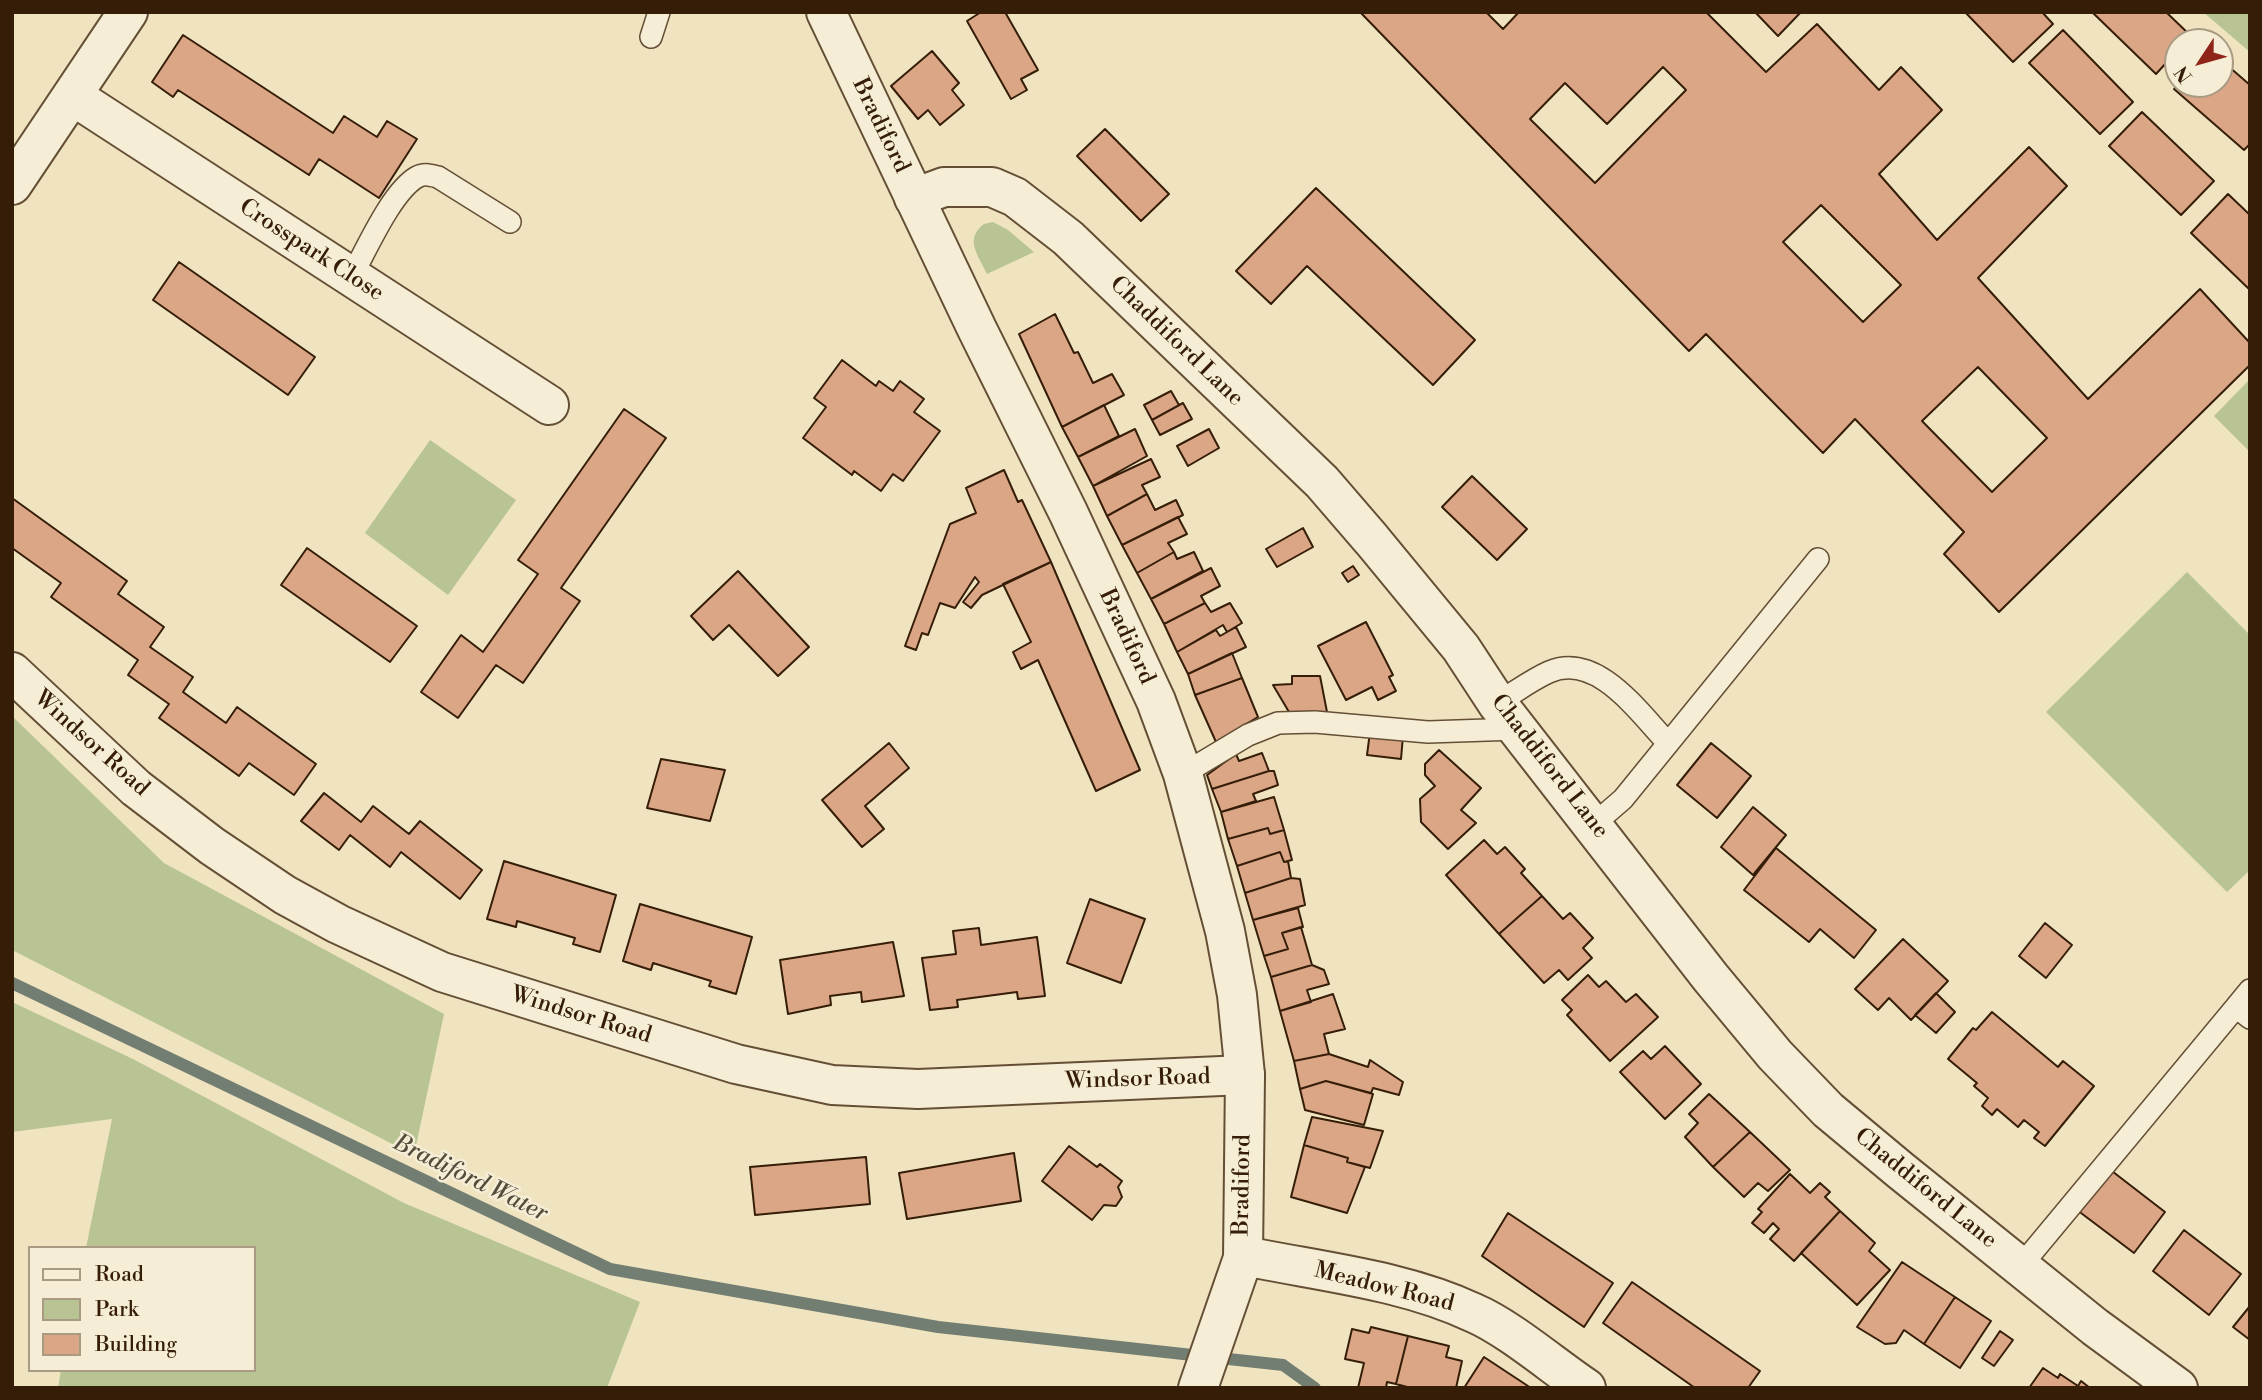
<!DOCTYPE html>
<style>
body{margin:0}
#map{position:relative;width:2262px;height:1400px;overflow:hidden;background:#f0e4c0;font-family:"Libre Bodoni",serif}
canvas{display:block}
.frame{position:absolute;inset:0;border:14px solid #351d07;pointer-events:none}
.legend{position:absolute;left:28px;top:1246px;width:228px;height:126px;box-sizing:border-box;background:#f5edd6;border:2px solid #a89a83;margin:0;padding:9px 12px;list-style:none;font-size:21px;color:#351d07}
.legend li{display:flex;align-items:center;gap:14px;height:35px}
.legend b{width:35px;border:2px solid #a89a83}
.north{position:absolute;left:2164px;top:28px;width:70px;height:70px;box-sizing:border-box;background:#f5edd6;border:2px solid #a89a83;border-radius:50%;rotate:234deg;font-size:19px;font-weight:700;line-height:28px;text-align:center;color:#351d07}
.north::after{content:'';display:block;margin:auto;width:24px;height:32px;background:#8f2418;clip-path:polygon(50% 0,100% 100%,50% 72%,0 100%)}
</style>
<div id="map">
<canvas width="2262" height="1400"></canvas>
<div class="frame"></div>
<ul class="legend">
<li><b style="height:9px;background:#f5edd6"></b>Road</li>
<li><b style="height:19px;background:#b8c493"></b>Park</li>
<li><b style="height:19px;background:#daa686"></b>Building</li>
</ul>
<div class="north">N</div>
</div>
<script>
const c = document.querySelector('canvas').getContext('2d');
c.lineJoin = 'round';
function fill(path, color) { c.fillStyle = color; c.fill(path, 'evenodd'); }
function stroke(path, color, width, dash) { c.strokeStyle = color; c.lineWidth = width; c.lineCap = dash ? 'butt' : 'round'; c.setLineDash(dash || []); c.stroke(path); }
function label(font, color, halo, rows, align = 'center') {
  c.font = font + ' "Libre Bodoni",serif'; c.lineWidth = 5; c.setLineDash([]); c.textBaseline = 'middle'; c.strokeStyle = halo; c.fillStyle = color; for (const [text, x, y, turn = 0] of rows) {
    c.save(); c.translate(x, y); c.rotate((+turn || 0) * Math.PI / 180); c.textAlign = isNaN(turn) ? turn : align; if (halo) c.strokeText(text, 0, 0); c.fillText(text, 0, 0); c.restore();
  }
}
fill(new Path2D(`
 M2203 12H2250V52Z
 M993 222 1008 230 1034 252 987 274C978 255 964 239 984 224Z
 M2250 379V452L2214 416Z
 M430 440 516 500 448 595 365 533Z
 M2187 572 2250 635V870L2227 892 2046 712Z
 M12 716 164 863 444 1014 414 1155 12 950Z
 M12 1002 133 1059 404 1203 640 1302 607 1388H58L61 1370H254V1248H86L112 1119 12 1132Z`), '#b8c493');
stroke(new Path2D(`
 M12 983 610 1269 938 1327 1283 1365 1315 1388`), '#727e71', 12);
const building = new Path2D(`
 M981 12H1005L1038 70 1021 79 1027 90 1011 99 967 21Z
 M1360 12H1486L1503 29 1519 12H1706L1766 72 1817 24 1879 90 1901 67 1942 110 1879 174 1937 240 2029 147 2067 186 1978 278 2088 399 2200 289 2250 343V365L1999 612 1944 554 1964 532 1855 419 1823 453 1706 334 1689 351ZM1663 67 1686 90 1595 183 1530 119 1565 83 1607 124ZM1821 205 1901 285 1863 322 1783 242ZM1978 367 2047 438 1992 492 1922 421Z
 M1755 12H1801L1778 36Z
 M1965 12H2042L2053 24 2013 62Z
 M2092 12H2166L2191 36 2186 42H2178V50L2156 74Z
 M2063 30 2133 102 2100 134 2029 63Z
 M183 35 333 133 344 116 377 137 387 121 417 139 379 198 319 159 309 175 178 90 173 97 152 82Z
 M932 51 959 83 952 90 964 105 940 125 928 110 918 119 891 86Z
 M2220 59 2250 85V144L2244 150 2174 89 2178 84H2220Z
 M2142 112 2214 181 2181 215 2109 146Z
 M1105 129 1169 194 1141 221 1077 156Z
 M1316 188 1475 340 1433 385 1307 266 1271 304 1236 271Z
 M2228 194 2250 215V290L2191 233Z
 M179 262 315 357 288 395 153 300Z
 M1055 314 1074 353 1078 352 1093 383 1112 374 1124 395 1062 427 1019 334Z
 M842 360 876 386 879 381 893 391 900 381 924 399 914 412 940 431 903 481 893 474 881 491 854 471 852 475 803 438 826 407 814 398Z
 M1171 391 1179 405 1152 420 1144 405Z
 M1183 403 1192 419 1160 435 1152 420Z
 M1104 405 1119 436 1078 457 1062 427Z
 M624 409 666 438 561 588 580 601 523 683 496 665 458 718 421 692 461 635 483 652 538 574 518 560Z
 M1135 429 1147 456 1093 486 1078 457Z
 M1209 429 1219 448 1188 466 1177 446Z
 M1151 459 1160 477 1142 485 1147 494 1107 516 1093 486Z
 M1004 470 1018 502 1022 500 1051 562 982 595 971 608 963 602 979 582 975 577 955 608 940 603 928 635 922 633 916 650 905 646 950 524 976 513 966 488Z
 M1472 476 1527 529 1497 560 1442 507Z
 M1147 494 1155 510 1176 500 1183 515 1122 545 1107 516Z
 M12 498 127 581 118 594 164 627 150 647 193 677 183 692 226 723 237 707 316 764 294 795 249 763 239 776 159 718 169 704 128 675 138 660 51 597 61 583 12 548Z
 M1178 517 1187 534 1168 543 1174 552 1137 573 1122 545Z
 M1303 528 1313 547 1277 567 1266 549Z
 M307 548 417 626 390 662 281 585Z
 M1174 552 1177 559 1194 552 1203 571 1151 599 1137 573Z
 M1051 562 1140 770 1096 791 1038 660 1021 669 1013 652 1031 642 1003 584Z
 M1353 566 1359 575 1348 582 1342 573Z
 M1211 568 1220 586 1201 596 1205 603 1164 624 1151 599Z
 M738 571 809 647 778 676 729 625 713 640 691 616Z
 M1205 603 1211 612 1230 603 1242 623 1227 632 1223 625 1177 652 1164 624Z
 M1366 622 1393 675 1389 677 1396 691 1378 700 1372 687 1346 700 1318 646Z
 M1236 627 1246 647 1188 674 1177 652 1216 630 1220 636Z
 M1232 653 1242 678 1195 695 1188 674Z
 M1292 676H1320L1327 712H1289L1273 685 1292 684Z
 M1242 678 1258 717 1216 742 1195 695Z
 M1370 732 1403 736 1401 759 1367 755Z
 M889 743 909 768 865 806 884 829 862 847 822 800Z
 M1711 743 1751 776 1717 818 1677 785Z
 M1439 750 1481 788 1461 810 1476 823 1448 849 1421 822 1420 799 1435 786 1425 775V764Z
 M1262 753 1269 771 1212 789 1207 775 1236 754 1239 761Z
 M661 759 725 770 710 821 647 808Z
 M1269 771H1274L1278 785 1253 794 1256 801 1221 812 1212 789Z
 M324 793 361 822 373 806 409 834 420 821 482 870 460 899 401 852 390 867 350 835 339 850 301 821Z
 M1274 797 1284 830 1270 834 1268 828 1228 839 1221 812Z
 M1753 807 1786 835 1753 875 1721 847Z
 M1268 828 1270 834 1284 830 1292 860 1284 862 1280 852 1237 866 1228 839Z
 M1484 840 1497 854 1505 847 1525 869 1521 873 1542 896 1499 934 1446 875Z
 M1776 848 1876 930 1854 958 1820 929 1809 942 1744 890Z
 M1280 852 1284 862 1288 861 1291 878 1245 893 1237 866Z
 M504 861 616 895 600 952 573 944 575 938 517 921 516 927 487 919Z
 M1291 878 1300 879 1305 905 1253 920 1245 893Z
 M1542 896 1563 919 1570 913 1593 938 1583 948 1592 958 1568 980 1559 970 1544 983 1499 934Z
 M1090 899 1145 919 1121 983 1067 963Z
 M640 904 752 937 736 994 709 986 711 981 653 963 651 970 623 961Z
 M1298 908 1303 927 1282 933 1288 949 1264 956 1253 920Z
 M2045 923 2072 945 2046 978 2019 956Z
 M1301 927 1312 965 1271 977 1264 956 1288 949 1282 933Z
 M979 928 981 945 1037 937 1045 996 1018 999 1017 992 957 1000 958 1007 930 1010 922 958 956 954 953 931Z
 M1903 939 1948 981 1911 1020 1889 998 1878 1010 1855 989Z
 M893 942 904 996 862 1002 861 992 830 996 831 1005 788 1014 780 960Z
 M1312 965 1324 970 1329 984 1307 990 1311 1002 1280 1011 1271 977Z
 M1588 975 1599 987 1606 981 1626 1002 1636 994 1658 1017 1610 1061 1567 1015 1572 1010 1562 1000Z
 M1936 993 1955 1012 1936 1033 1915 1015Z
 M1333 994 1345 1029 1324 1034 1329 1054 1294 1061 1280 1011Z
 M1992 1012 2058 1067 2063 1061 2094 1086 2045 1146 2034 1138 2039 1132 2024 1120 2018 1127 1997 1109 1992 1115 1982 1106 1988 1098 1974 1086 1977 1083 1948 1059 1973 1028 1976 1030Z
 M1665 1046 1701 1084 1665 1119 1620 1072 1643 1051 1651 1059Z
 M1329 1054 1368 1067 1370 1060 1403 1082 1399 1095 1373 1088 1371 1093 1326 1081 1300 1089 1294 1061Z
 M1326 1081 1373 1094 1364 1125 1305 1110 1300 1089Z
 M1709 1094 1750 1132 1713 1167 1685 1137 1698 1123 1689 1114Z
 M1312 1117 1383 1131 1370 1168 1347 1162 1348 1158 1304 1145Z
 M1750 1132 1790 1170 1768 1191 1758 1183 1744 1197 1713 1167Z
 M1304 1145 1348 1158 1347 1162 1365 1167 1347 1213 1291 1197Z
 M1069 1146 1097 1167 1100 1164 1122 1181 1118 1187 1122 1197 1116 1206 1104 1205 1092 1220 1042 1181Z
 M1014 1153 1021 1201 907 1219 899 1173Z
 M866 1157 870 1204 755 1215 750 1167Z
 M2108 1168 2165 1212 2134 1253 2077 1210Z
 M1790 1174 1810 1193 1820 1183 1830 1192 1825 1197 1840 1211 1794 1261 1770 1239 1779 1229 1773 1223 1764 1233 1752 1223 1762 1212 1758 1209Z
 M1840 1211 1875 1243 1869 1251 1890 1270 1857 1305 1801 1253Z
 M1508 1213 1613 1283 1584 1327 1482 1256Z
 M2184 1230 2241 1274 2209 1315 2153 1271Z
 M1902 1262 1955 1297 1924 1344 1904 1330 1896 1343 1885 1344 1857 1327Z
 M1632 1282 1760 1371 1748 1388H1695L1603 1323Z
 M1955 1297 1991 1321 1960 1368 1924 1344Z
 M2250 1306V1340L2233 1327Z
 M1371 1327 1408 1336 1396 1384 1387 1382 1386 1388H1358L1364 1363 1345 1359 1352 1329 1369 1333Z
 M2000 1331 2013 1340 1994 1366 1982 1358Z
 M1408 1336 1449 1346 1446 1357 1462 1361 1456 1388H1411L1396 1384Z
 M1484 1357 1531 1388H1464Z
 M2043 1368 2058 1378 2060 1374 2078 1386 2081 1381 2090 1388H2029Z`);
fill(building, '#daa686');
stroke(building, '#351d07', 2);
const service = new Path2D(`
 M651 37 659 12
 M351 277C366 251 391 192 417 177 424 173 430 175 438 177L510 222
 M1497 703C1514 693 1531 680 1549 672 1597 651 1639 713 1668 743
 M1183 774 1248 735 1278 723 1315 722 1428 732 1517 729
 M1594 824 1623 799 1818 559
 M2250 990 2236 1007 2250 1018
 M2020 1267 2236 1007`);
const minor = new Path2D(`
 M73 96 549 405
 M12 185 128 12
 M914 198 944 187H992L1015 197 1068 238 1322 482 1372 540 1461 648 1497 703 1711 978 1775 1055 1828 1110 1900 1170 2095 1327 2178 1388
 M12 672 136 788 212 846 285 895 338 924 442 972 736 1064 832 1085 918 1089 1245 1075
 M1243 1258 1260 1259C1332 1273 1408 1282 1474 1313 1509 1328 1553 1366 1586 1388`);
const tertiary = new Path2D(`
 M826 12 977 329 1068 512 1156 701 1183 774 1225 931 1237 995 1245 1075 1243 1258 1198 1388`);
stroke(service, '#644f35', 24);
stroke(minor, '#644f35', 42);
stroke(tertiary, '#644f35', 42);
stroke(service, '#f5edd6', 21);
stroke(minor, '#f5edd6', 38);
stroke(tertiary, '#f5edd6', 38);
label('23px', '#351d07', '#f5edd6', [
 ["Bradiford",880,126,64],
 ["Crosspark Close",311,251,33],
 ["Chaddiford Lane",1176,342,44],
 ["Bradiford",1126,637,65],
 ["Windsor Road",91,744,42],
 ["Chaddiford Lane",1549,767,52],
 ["Windsor Road",581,1016,17],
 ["Windsor Road",1138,1080,-2],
 ["Bradiford",1243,1185,-89],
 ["Chaddiford Lane",1925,1189,39],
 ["Meadow Road",1384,1288,14]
]);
label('italic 24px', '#544d3c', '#f5edd6', [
 ["Bradiford Water",470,1179,26]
]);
</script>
